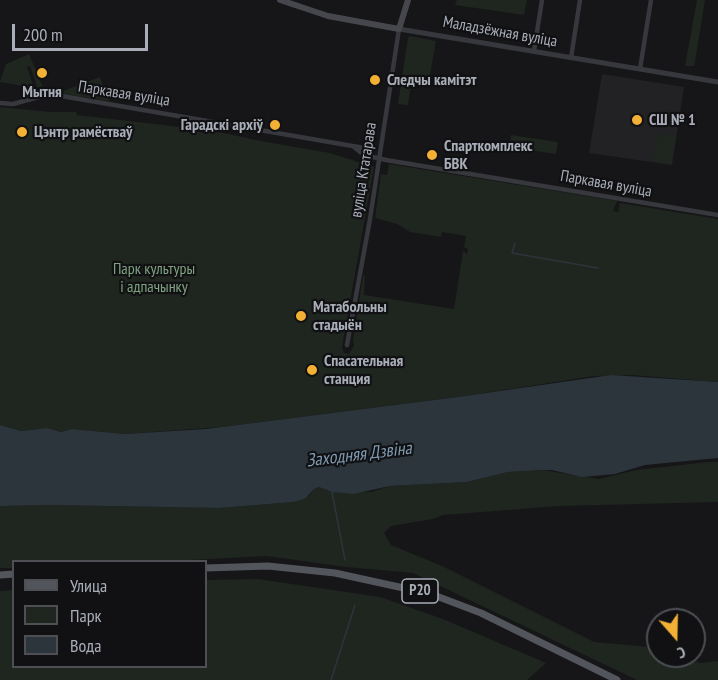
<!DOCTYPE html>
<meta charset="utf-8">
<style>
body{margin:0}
#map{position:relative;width:718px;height:680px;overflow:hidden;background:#161618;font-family:"PT Sans Narrow",sans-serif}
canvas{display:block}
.legend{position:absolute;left:12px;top:560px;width:195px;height:108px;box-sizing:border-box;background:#111113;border:2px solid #4d4f55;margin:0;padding:8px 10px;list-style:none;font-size:18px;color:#a8adb8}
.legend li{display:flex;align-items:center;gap:12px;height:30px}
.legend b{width:30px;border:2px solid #4d4f55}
.north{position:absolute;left:646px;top:608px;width:60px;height:60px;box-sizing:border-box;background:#111113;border:2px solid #4d4f55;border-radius:50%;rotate:160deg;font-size:16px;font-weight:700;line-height:24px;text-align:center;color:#a8adb8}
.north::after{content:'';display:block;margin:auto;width:21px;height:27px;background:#f2b134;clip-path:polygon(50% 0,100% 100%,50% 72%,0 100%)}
.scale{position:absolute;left:12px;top:24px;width:136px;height:27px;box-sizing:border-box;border:3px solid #a8adb8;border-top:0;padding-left:8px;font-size:18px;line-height:21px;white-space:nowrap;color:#a8adb8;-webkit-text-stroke:4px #111113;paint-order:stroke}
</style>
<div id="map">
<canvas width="718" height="680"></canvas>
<ul class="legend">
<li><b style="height:8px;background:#53555c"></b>Улица</li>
<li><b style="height:16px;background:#1e261f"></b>Парк</li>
<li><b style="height:16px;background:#2c353c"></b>Вода</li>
</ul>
<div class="north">С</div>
<div class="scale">200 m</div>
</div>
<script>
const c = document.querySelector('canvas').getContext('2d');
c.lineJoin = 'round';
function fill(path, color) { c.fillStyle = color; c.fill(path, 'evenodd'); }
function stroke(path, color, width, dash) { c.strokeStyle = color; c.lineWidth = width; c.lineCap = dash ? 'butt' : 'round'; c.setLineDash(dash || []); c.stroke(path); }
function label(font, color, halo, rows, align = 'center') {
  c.font = font + ' "PT Sans Narrow",sans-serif'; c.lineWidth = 4.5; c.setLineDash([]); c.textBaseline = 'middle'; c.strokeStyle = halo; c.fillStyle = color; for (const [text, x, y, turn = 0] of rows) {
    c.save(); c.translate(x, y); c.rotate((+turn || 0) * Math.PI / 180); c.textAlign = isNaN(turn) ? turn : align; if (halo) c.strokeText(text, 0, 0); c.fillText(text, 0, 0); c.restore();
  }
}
fill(new Path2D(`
 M602 74 684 87 672 165 589 153Z`), '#222225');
fill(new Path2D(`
 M457 0H527L524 15 455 5Z
 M697 0H705L695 62 694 66H685Z
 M410 36 436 41 428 86 411 84 408 105 398 104 408 38Z
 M29 54 44 90 38 89 30 66 27 67 34 88 0 82 6 64Z
 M100 77 109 101 58 93Z
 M0 107 50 112H76L77 115 215 131 255 140 330 153 374 167 342 347 344 353 349 354 354 345 353 340 363 276 365 275 364 295 454 309 463 251 467 254 468 249 464 247 466 236 442 232 441 237 410 232 397 224 375 218 381 174 387 175 389 164 617 201 613 211 618 212 620 203 718 219V382L632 375 594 376 458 397 221 427 125 434 72 429 61 432 47 428 21 431 0 425Z
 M658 134 676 136 671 164 653 161Z
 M511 135 558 142 556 154 510 147Z
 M708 462H718V502L559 506 443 515 433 519 391 526 384 533 391 545 442 566 594 642 650 647 658 650V656H679L700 663 718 661V680H637L413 573 346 567 267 556 150 562H14L13 568H0V506L50 505 219 508 294 502 309 496 314 489 319 487 332 492H371L390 486 467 482 508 472 542 470 599 479 636 470Z
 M258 579 380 597 443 619 546 663 527 680H0V591L13 590 14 666H206V580Z`), '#1e261f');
fill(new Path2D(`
 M611 375 718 382V458L645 465 615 474 582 477 552 470H542L508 472 467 482 390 486 353 494 332 492 319 487 314 489 306 498 294 502 219 508 50 505 0 506V425L21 431 47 428 61 432 72 429 125 434 206 429 458 397Z`), '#2c353c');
stroke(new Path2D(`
 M515 243 512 253 598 268
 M332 492 345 560
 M331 680 355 605`), '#2c353c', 1.5);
stroke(new Path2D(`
 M534 51 542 0
 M571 58 580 0
 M640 69 651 0
 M0 103 13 104 50 94 370 149
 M354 147 364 155 386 160 718 215
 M347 345 370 219 399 29`), '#37383d', 4.5);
stroke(new Path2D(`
 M399 29 718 82`), '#37383d', 5);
stroke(new Path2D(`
 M280 0 328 16 399 29 408 0`), '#45474d', 6);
stroke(new Path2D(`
 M206 568 268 566 335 573 431 594 481 613 617 680
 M0 575 14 574`), '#53555c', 7);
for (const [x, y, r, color] of [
 [42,73,6,"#f2b134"],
 [375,80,6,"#f2b134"],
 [637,120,6,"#f2b134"],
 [275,125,6,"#f2b134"],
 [22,132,6,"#f2b134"],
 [432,155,6,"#f2b134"],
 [301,316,6,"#f2b134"],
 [312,370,6,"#f2b134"]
]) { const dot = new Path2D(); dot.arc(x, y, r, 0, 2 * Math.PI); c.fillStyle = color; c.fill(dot); stroke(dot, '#111113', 2); }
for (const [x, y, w] of [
 [420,591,36]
]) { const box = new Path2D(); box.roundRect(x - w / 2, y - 12, w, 24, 4.5); c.fillStyle = '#111113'; c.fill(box); stroke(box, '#a8adb8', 1.5); }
label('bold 15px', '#a8adb8', null, [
 ["Р20",420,591]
]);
label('16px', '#a8adb8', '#111113', [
 ["Маладзёжная вуліца",500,32,10],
 ["Паркавая вуліца",124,94,9],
 ["вуліца Ктатарава",364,170,-81],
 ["Паркавая вуліца",606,184,10]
]);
label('bold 16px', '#a8adb8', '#111113', [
 ["Следчы камітэт",387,80],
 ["Мытня",42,92,"center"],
 ["СШ № 1",649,120],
 ["Гарадскі архіў",263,125,"right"],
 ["Цэнтр рамёстваў",34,132],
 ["Спарткомплекс",444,146],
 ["БВК",444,164],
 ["Матабольны",313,307],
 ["стадыён",313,325],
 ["Спасательная",324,361],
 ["станция",324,379]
], 'left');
label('16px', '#7fa381', '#111113', [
 ["Парк культуры",154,269],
 ["і адпачынку",154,287]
]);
label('italic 18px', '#7f9bb3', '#111113', [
 ["Заходняя Дзвіна",359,455,-7]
]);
</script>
